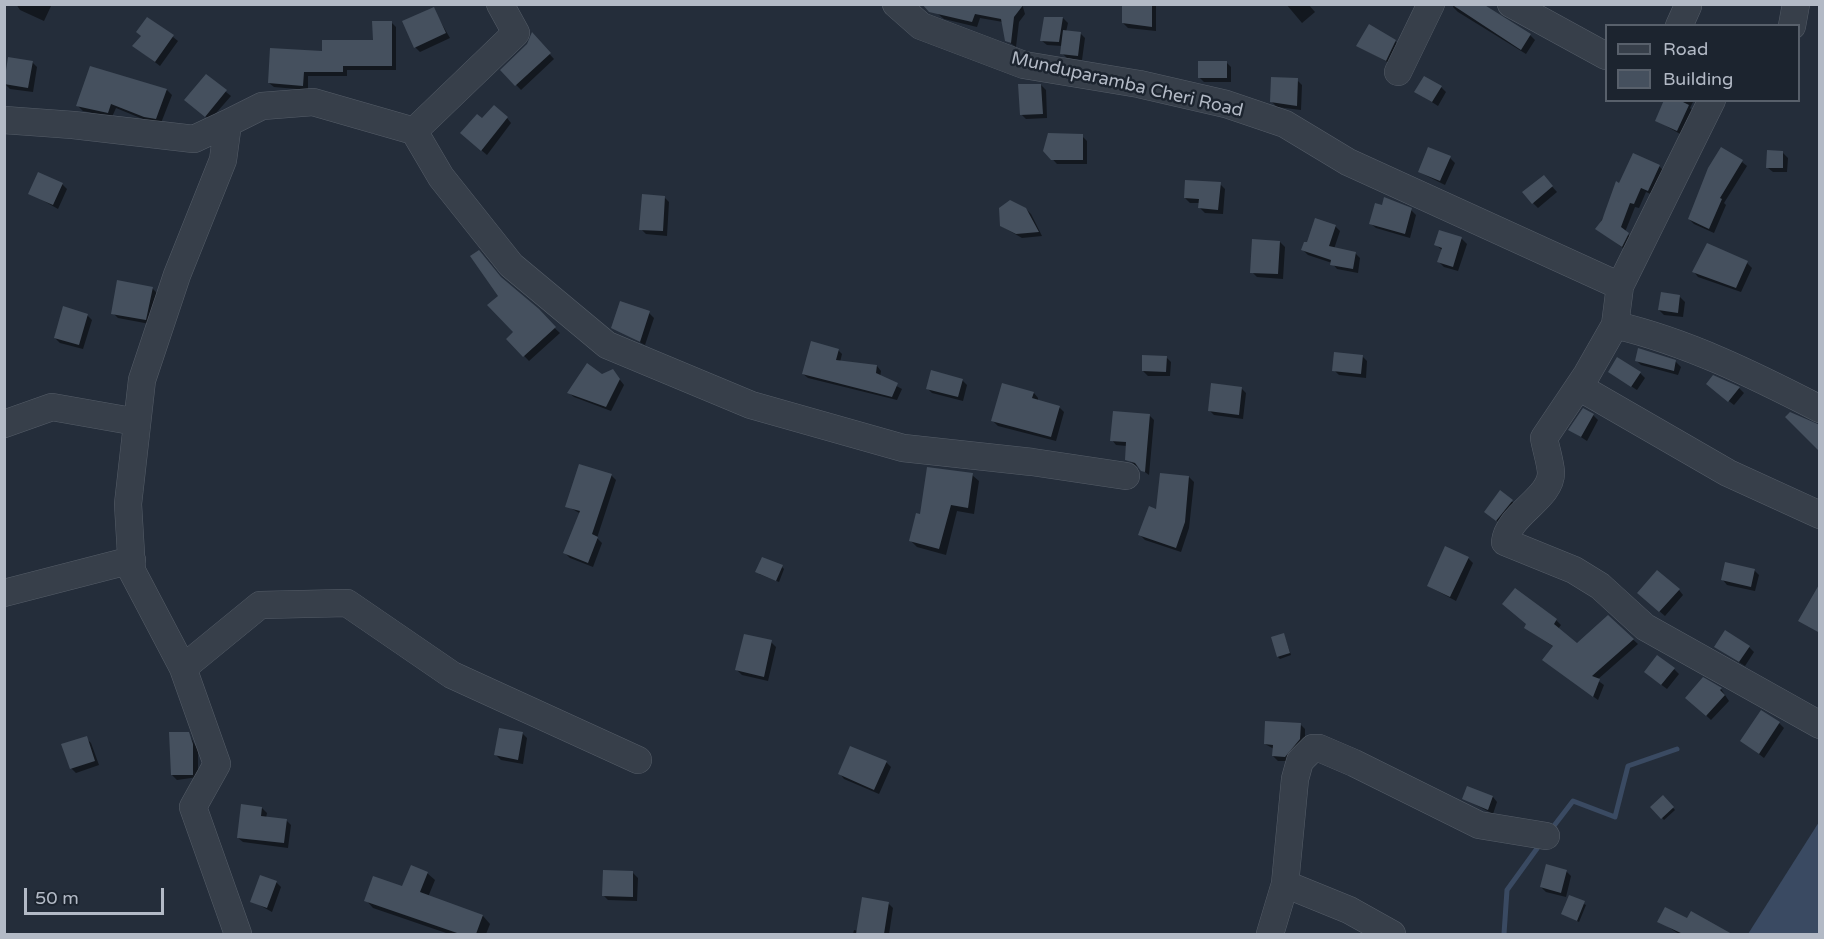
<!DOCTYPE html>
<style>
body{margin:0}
#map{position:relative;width:1824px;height:939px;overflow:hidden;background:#242d3a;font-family:"Varela Round",sans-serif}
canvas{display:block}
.frame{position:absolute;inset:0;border:6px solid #b3bac6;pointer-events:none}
.legend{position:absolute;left:1605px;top:24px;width:195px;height:78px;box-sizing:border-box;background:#1c242f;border:2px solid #58606b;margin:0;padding:8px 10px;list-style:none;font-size:18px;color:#b3bac6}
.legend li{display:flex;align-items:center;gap:12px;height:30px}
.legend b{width:30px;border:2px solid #58606b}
.scale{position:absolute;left:24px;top:888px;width:140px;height:27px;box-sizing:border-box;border:3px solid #b3bac6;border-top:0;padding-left:8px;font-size:18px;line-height:21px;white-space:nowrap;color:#b3bac6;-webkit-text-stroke:4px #1c242f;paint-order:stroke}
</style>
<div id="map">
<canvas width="1824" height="939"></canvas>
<div class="frame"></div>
<ul class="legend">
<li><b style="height:8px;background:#373f4a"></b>Road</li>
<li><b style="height:16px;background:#45505e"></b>Building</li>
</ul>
<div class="scale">50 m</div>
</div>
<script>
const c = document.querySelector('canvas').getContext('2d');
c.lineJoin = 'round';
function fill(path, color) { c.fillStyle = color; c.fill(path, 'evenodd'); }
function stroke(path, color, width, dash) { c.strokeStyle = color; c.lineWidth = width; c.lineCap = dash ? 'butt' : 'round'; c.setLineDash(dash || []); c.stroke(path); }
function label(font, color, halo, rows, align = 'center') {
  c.font = font + ' "Varela Round",sans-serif'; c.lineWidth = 5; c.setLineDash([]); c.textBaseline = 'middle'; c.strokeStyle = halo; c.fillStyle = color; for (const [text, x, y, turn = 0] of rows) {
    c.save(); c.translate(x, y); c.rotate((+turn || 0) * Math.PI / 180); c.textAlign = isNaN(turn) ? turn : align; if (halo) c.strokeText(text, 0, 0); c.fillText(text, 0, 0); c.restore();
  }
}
fill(new Path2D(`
 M1819 822V934H1748Z`), '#3a4a62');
fill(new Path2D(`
 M16 4H52L44 21 20 10Z
 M926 4H1022L1025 14 1019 22 1016 47 1006 40 1003 22 980 18 977 27 944 19Z
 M1123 4H1156V31L1128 28 1123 23Z
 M1286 4H1308L1315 12 1302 23Z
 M1454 4 1530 35 1535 40 1526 54 1458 12 1453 7Z
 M433 9 450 38 420 52 415 47Z
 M1046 18H1063L1068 23 1066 32 1080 33 1085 38 1082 60 1067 58 1062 53V46L1047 45 1042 41Z
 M391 22 396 27V70H347V76H308V90L274 87 269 83 324 53 375 42Z
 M532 35 554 59 521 90 502 70 528 45Z
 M173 37 178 41 160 66 139 50Z
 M1395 41 1400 46 1391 64 1358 46Z
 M32 62 37 67 33 92 10 89 5 84Z
 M1226 62 1231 67V82H1204L1199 77Z
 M91 68 167 90 172 95 161 123 150 122 116 108 112 117 83 111 78 106Z
 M206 76 231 96 210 120 191 105Z
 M1297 80 1302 85 1301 110 1277 107 1272 102Z
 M1041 85 1046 90 1047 118 1026 119 1021 114Z
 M1441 87 1446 92 1438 106 1416 92Z
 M1666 100H1694L1690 108 1693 111 1682 135 1657 121Z
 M507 118 511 123 487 155 467 138 483 120Z
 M1082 136 1087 141V164H1057L1044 150Z
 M1783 153 1788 158 1787 172H1773L1768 168Z
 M1450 158 1455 163 1445 185 1419 172Z
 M1742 162 1747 166 1724 203 1726 205 1714 233 1694 224 1689 219Z
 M1659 166 1664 171 1653 195 1646 192 1639 208 1635 207 1625 232 1633 239 1627 251 1597 229 1620 184Z
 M1548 182 1557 192 1538 208 1533 203Z
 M62 184 67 189 58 209 30 193Z
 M1220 184 1225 189 1223 214 1205 213 1200 208V203H1190L1185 198Z
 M664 197 669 202 667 236 646 234 641 229Z
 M1026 209 1031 214 1042 236 1022 238 1001 226Z
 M1411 210 1416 215 1410 238 1376 228 1371 224Z
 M1335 226 1340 231 1334 249 1355 253 1360 258 1358 273 1337 269 1332 263 1308 255 1303 250Z
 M1440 232 1462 239 1467 244 1458 271 1444 267 1439 262 1442 250 1436 245Z
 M1280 242 1285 247 1283 279 1257 277 1252 272Z
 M1707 245 1747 263 1752 268 1741 292 1698 277 1694 272Z
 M503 281 560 333 529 361 508 339 516 332 500 296Z
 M152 288 157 293 150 324 118 318 113 313Z
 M1680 297 1685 302 1683 317 1664 315 1659 310Z
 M649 313 654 318 645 345 612 327Z
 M87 315 92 320 83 349 60 343 55 338Z
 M838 350 842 354 840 362 877 366 881 371 880 377 902 389 897 400 808 378 803 374Z
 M1362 356 1367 361 1366 378 1339 375 1334 370Z
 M1166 357 1171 362 1170 376H1148L1143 371Z
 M1636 360 1676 362 1681 367 1678 375 1641 365Z
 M613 371 624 385 611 411 574 397 569 393Z
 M1640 373 1645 378 1637 390 1615 376Z
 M962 380 967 385 963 401 932 393 927 388Z
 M1241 388 1246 393 1243 419 1214 415 1209 410Z
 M1712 388H1739L1744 393 1734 405Z
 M1034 393 1038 398V401L1059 407 1064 412 1056 441 998 426 993 421Z
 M1149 415 1154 420 1149 475 1127 459V446L1116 445 1112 440Z
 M1593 415 1598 420 1587 441 1570 430Z
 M611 475 616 480 597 538 602 543 593 567 570 558 565 553 581 514 567 506Z
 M972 475 979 481 974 514 957 511 946 555 917 547 910 540 921 516Z
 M1189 477 1194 482 1189 528 1181 552 1145 540 1140 535 1157 511Z
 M1501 492 1517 506 1502 525 1486 512Z
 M1468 558 1473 563 1456 601 1428 586Z
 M782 567 784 569 779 582 759 574Z
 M1754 570 1759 575 1755 591 1727 585 1723 580Z
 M1679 590 1683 595 1665 616 1644 598Z
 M1608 617 1638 644 1597 680 1604 685 1598 700 1549 664 1554 647 1531 632 1556 620 1561 625 1558 629 1577 645Z
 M1284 635 1291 655 1280 659 1278 657Z
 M771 642 776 647 768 681 742 675 737 670Z
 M1715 647H1749L1754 652 1745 666Z
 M1674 669 1679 674 1667 689 1651 677Z
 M1721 689 1729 701 1711 720 1692 702Z
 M1779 723 1784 728 1764 758 1742 741Z
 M1300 724 1305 729V744L1290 761H1278L1273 756 1274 749 1265 744Z
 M188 733 198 750V777L177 780 172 775Z
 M522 733 527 738 523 764 501 760 496 755Z
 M86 738 91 743 99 765 76 773 71 768Z
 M886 762 891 767 879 794 844 779 840 774Z
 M1468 788 1493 797 1497 802 1493 814 1463 798Z
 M1663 797 1675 810 1664 820 1652 807Z
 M262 808 267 813 266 818 286 820 291 825 288 848 243 842 238 838Z
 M1566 871 1571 876 1566 897 1546 892 1541 887Z
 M427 873 435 880 428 897 483 916 490 924 486 934H449L373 908 366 900 403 888Z
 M633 873 638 878 637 901 608 900 603 895Z
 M276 882 281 887 272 912 252 901Z
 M1570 897 1586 905 1579 922 1563 914Z
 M888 903 893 908 889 934H853L854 930 858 931Z
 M1659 921 1721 932 1720 934H1679Z`), '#0007');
stroke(new Path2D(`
 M1550 831 1573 801 1615 817 1628 766 1677 749
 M1504 934 1507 890 1541 843`), '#3a4a62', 5);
fill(new Path2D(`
 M922 4H1024L1014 17 1011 43 1005 41 1001 19 975 14 972 22 929 12Z
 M1122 4H1152V27L1122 23Z
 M1451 4H1483L1531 34 1521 50Z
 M434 7 446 33 414 48 402 21Z
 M147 17 174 35 155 62 132 46 141 36 136 32Z
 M1044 17H1063L1059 42 1040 41Z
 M372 21H392V66H343V72H304L303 86 268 83 270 48 322 51V40H373Z
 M1369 24 1396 40 1386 61 1356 46Z
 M1063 30 1081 32 1078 56 1060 54Z
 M532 32 551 53 515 86 500 70 527 44Z
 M8 57 33 61 28 88 4 84Z
 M1198 61H1227V78H1198Z
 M90 66 167 89 156 119 144 117 111 104 108 113 76 106Z
 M206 74 227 90 205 117 184 100Z
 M1424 76 1442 86 1432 102 1414 92Z
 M1271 77 1298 78 1297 106 1270 102Z
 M1018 84H1041L1043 114 1020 115Z
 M1664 100H1679L1689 105 1677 131 1655 121Z
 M494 105 508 117 481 151 460 133 477 114 482 118Z
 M1048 133 1083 134V160H1051L1043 151Z
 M1428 147 1451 156 1440 181 1418 172Z
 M1721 147 1743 160 1720 198 1722 199 1709 229 1688 219 1708 168Z
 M1767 150 1783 151V168H1766Z
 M1633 153 1660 165 1648 191 1641 188 1634 204 1630 203 1621 227 1629 233 1622 247 1595 229 1602 220 1616 181 1619 183Z
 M38 172 63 183 53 205 28 194Z
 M1544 175 1553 186 1532 204 1522 192Z
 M1185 180 1221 182 1218 210 1198 208 1199 199 1184 198Z
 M642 194 665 196 663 231 639 230Z
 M1384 197 1412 208 1405 234 1369 224 1375 203 1382 205Z
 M1010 200 1026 208 1039 232 1016 234 1000 226 999 208Z
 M1315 218 1336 225 1329 246 1356 252 1353 269 1330 265 1331 260 1301 250 1304 242H1307Z
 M1439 230 1462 237 1453 267 1437 262 1442 248 1434 245Z
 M1252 239 1280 241 1278 274 1250 273Z
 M1707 243 1748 261 1736 288 1692 272Z
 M479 250 501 277 539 309 556 327 523 357 506 339 513 332 487 305 498 296 470 256Z
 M117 280 153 287 146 320 111 314Z
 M1661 292 1680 295 1678 313 1658 310Z
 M620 301 650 311 640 342 611 328Z
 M63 306 88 314 79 345 54 338Z
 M811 341 839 349 836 360 877 365 876 373 898 383 892 397 802 374Z
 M1638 348 1676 360 1674 371 1635 361Z
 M1334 352 1363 355 1361 374 1332 371Z
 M1142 355 1167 356 1166 372 1142 371Z
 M1617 357 1641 372 1631 387 1608 372Z
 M587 363 602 374 613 369 620 379 606 407 567 393Z
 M931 370 963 379 958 397 926 389Z
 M1713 375 1740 387 1728 402 1706 384Z
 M1002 383 1034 392 1032 398 1060 406 1051 437 991 421Z
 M1211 383 1242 387 1239 415 1208 411Z
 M1583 408 1594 414 1581 437 1568 430Z
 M1113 411 1150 414 1145 472 1141 471 1135 463 1125 460 1126 442 1110 441Z
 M1790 412 1820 425V452L1785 417Z
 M579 464 612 474 592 534 598 537 588 563 563 553 580 511 565 507Z
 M927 467 973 473 968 508 951 505 939 549 909 541 916 513 920 514Z
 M1160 473 1189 476 1185 522 1176 548 1138 535 1149 506 1156 509Z
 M1500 490 1513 500 1496 521 1484 512Z
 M1445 546 1469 557 1450 597 1427 586Z
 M762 557 783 565 776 581 755 572Z
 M1725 562 1755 569 1751 587 1721 580Z
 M1657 570 1680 589 1659 612 1637 593Z
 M1820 583V633L1798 621Z
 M1515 588 1557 619 1554 624 1577 643 1608 615 1634 639 1592 676 1600 679 1593 697 1542 660 1553 646 1524 628 1526 624 1502 604Z
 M1725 630 1750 646 1739 662 1714 647Z
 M1284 633 1290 653 1277 657 1271 637Z
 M744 634 772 640 764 677 735 670Z
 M1657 655 1675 668 1661 685 1644 672Z
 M1703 677 1722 688 1720 690 1725 695 1706 716 1685 698Z
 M1761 710 1780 722 1759 754 1740 741Z
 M1265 721 1301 723 1300 739 1285 757 1272 756 1273 745 1264 744Z
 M499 728 523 732 518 760 494 755Z
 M169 732H189L193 744V775H171Z
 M87 736 95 761 70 769 61 744Z
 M850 746 887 761 874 790 838 774Z
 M1467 786 1493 796 1488 810 1462 799Z
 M1663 795 1674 807 1661 819 1650 807Z
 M241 804 262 807 261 816 287 819 284 843 237 838Z
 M1546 864 1567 870 1561 893 1540 887Z
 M411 865 428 872 420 892 483 915 476 934H460L364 901 373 876 402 886Z
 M603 870 633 871V897L602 896Z
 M260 875 277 881 267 908 250 902Z
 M1569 895 1585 901 1577 921 1561 914Z
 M862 897 889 902 884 934H856Z
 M1665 907 1687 918 1691 911 1732 934H1683L1657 922Z`), '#45505e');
const minor = new Path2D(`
 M896 4 921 26 1024 65 1139 84 1226 104 1285 124 1348 162 1620 286
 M1511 4 1606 56
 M1679 26 1688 6
 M1792 26 1796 4
 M1398 72 1431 4
 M1712 100 1620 286 1615 325 1587 374 1544 438C1546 449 1550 461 1551 472 1552 498 1508 514 1505 542L1574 570 1600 586 1645 627 1820 725
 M4 120 73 125 194 139 228 123
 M414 131 516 33 500 4
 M1615 325C1687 342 1754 375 1820 409
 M1579 387 1728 473 1820 515
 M4 424 52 407 137 422
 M4 593 132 560
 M183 668 260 605 347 603 452 675 638 760
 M1285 884 1349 910 1392 934
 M238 934 193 807 217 764 183 668 132 571 128 504 142 380 177 275 223 160 228 123 262 106 313 102 414 131 441 177 511 265 607 345 751 405 903 448 1032 462 1126 476
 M1270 934 1285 884 1295 779 1300 761 1313 748H1319L1354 763 1479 825 1546 836`);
stroke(minor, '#555d68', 28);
stroke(minor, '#373f4a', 27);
label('18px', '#b3bac6', '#1c242f', [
 ["Munduparamba Cheri Road",1127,85,13]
]);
</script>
